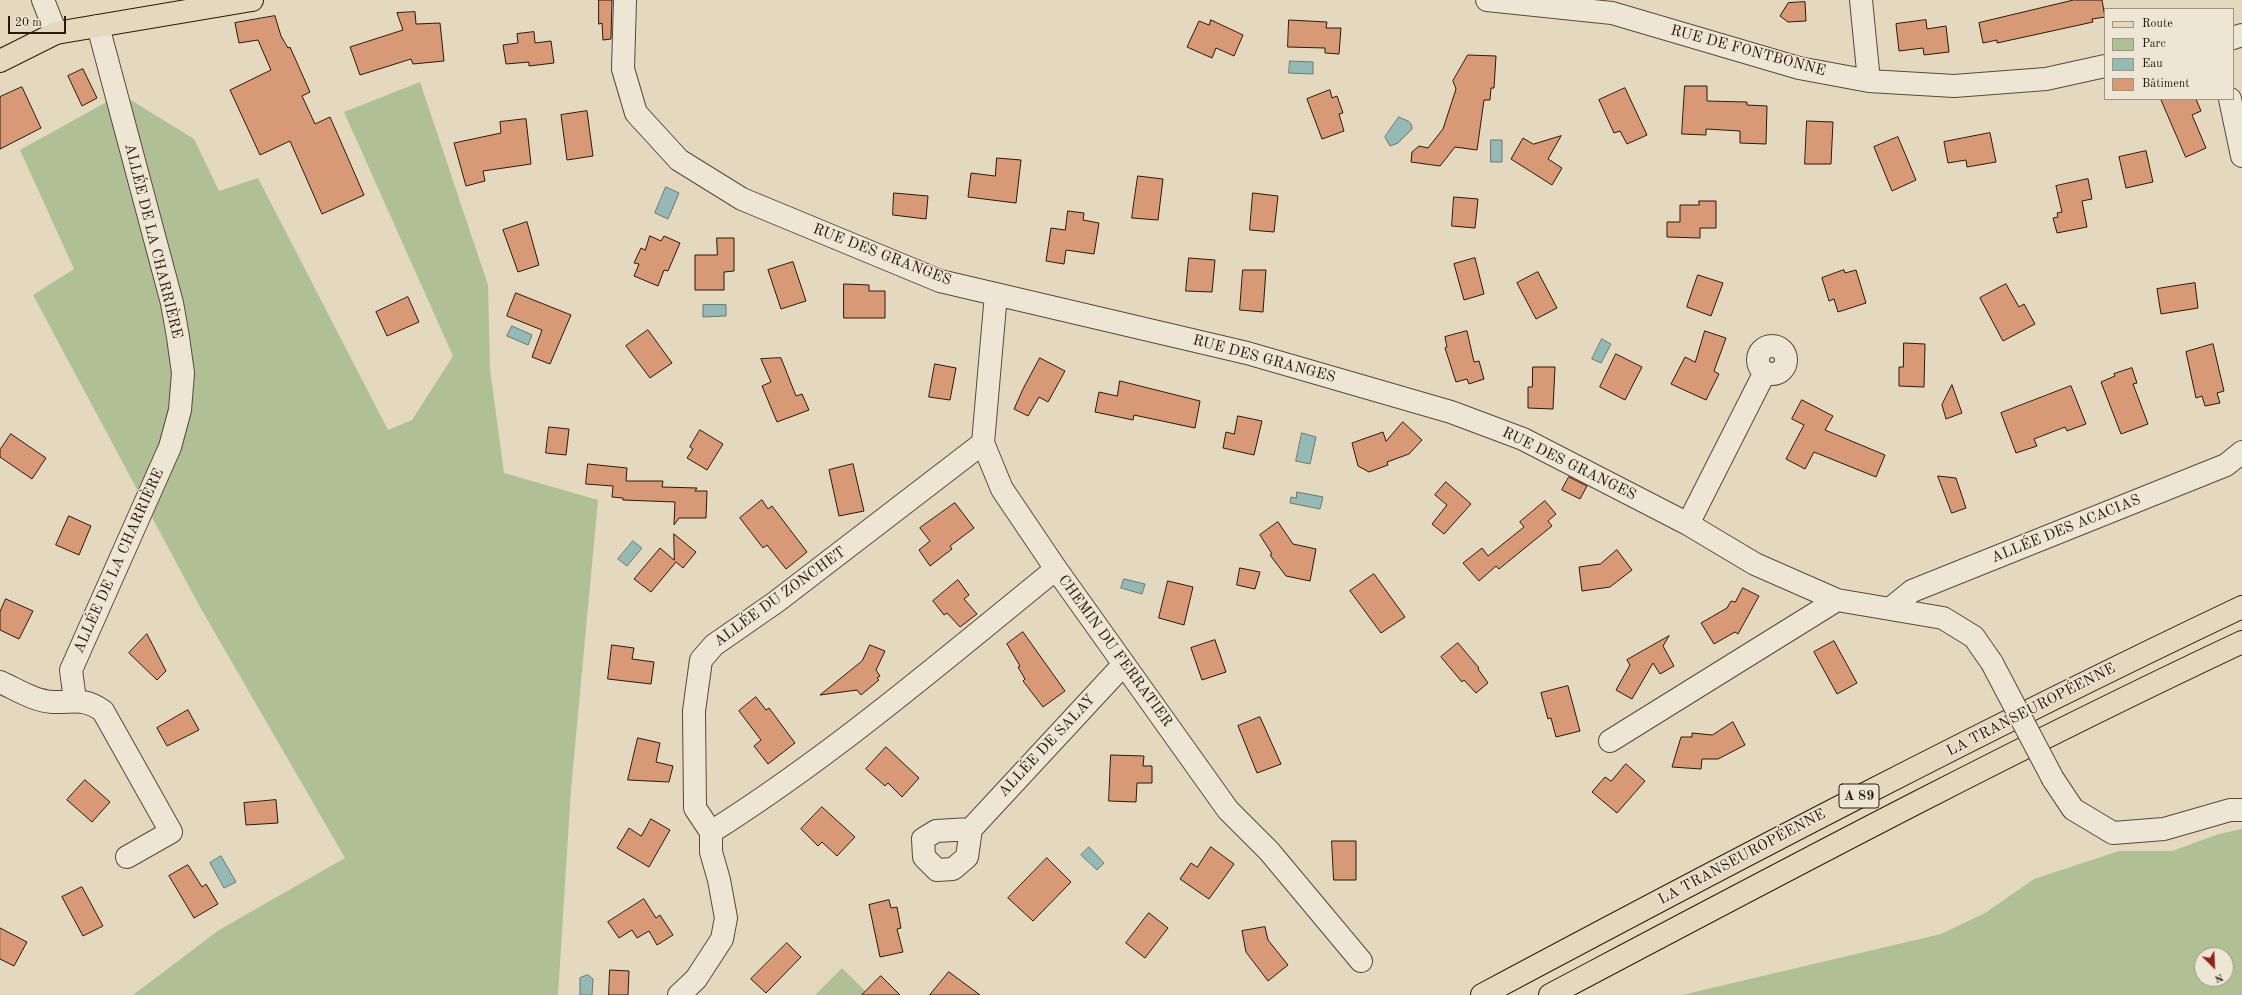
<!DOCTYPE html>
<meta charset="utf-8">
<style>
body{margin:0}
#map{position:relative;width:2242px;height:995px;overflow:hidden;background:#e4d8bf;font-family:"Old Standard TT",serif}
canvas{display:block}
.legend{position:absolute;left:2104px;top:8px;width:130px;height:92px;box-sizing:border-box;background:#ede6d5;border:1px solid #a09483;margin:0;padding:5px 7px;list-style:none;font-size:12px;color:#2d1909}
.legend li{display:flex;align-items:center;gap:8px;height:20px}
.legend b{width:20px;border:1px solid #a09483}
.north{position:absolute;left:2194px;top:947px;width:40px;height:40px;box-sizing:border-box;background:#ede6d5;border:1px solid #a09483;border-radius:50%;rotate:156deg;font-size:11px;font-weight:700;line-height:16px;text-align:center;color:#2d1909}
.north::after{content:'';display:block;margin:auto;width:14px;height:18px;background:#8f2418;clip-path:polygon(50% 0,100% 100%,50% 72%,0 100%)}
.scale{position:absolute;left:8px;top:16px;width:58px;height:18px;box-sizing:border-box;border:2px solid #2d1909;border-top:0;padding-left:5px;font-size:12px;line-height:14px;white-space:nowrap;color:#2d1909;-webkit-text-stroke:3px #ede6d5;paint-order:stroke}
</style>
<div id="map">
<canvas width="2242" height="995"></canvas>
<ul class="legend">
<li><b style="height:5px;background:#e4d8bf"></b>Route</li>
<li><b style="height:11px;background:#b0c095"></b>Parc</li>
<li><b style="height:11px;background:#95b9b4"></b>Eau</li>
<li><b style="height:11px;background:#d89976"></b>Bâtiment</li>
</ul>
<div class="north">N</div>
<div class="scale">20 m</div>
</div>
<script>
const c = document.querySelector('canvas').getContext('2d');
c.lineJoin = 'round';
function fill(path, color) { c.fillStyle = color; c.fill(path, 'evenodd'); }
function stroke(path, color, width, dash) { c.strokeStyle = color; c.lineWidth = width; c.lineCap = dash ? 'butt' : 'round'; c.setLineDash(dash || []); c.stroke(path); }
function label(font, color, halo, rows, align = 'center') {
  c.font = font + ' "Old Standard TT",serif'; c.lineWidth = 3; c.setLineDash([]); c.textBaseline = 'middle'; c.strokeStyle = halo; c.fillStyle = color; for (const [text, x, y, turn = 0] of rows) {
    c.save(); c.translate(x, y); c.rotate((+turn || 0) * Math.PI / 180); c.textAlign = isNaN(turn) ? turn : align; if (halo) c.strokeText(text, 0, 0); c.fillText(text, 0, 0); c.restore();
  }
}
fill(new Path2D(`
 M420 82 488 285 490 369 504 473 598 500 571 789 558 995H133L219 930 345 858 200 607 33 295 74 269 20 150 121 94 194 139 219 191 258 178 388 430 412 420 453 356 344 112Z
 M2242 829V995H1682L1941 934 1985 913 2034 879 2119 851H2172L2219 834ZM2202 955H2226V979H2202Z
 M842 968 869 995H815Z`), '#b0c095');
const water = new Path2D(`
 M1290 61 1313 62V74L1289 73Z
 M1399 117C1406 121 1412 120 1412 129L1398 143 1390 146 1385 137Z
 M1491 140H1502V162H1491Z
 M666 187 679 193 668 219 655 213Z
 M726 305V316L703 317V305Z
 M512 326 532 335 528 345 507 336Z
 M1602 339 1611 344 1601 363 1592 359Z
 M1302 433 1316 437 1310 464 1296 461Z
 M1297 492 1323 497 1320 509 1290 503 1291 497 1296 498Z
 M633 541 642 548 627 566 618 559Z
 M1124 579 1145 584 1142 594 1121 588Z
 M1089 847 1104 863 1097 870 1081 855Z
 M221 856 236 882 224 888 210 863Z
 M588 975 593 979 592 995H580V978Z`);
fill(water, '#95b9b4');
stroke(water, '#6b7970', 1);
const building = new Path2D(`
 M599 0H612L611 39 603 40 602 23 599 24Z
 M2074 0H2102L2105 17 2092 19 2093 22 1997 43V40L1983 43 1979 23Z
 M1805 2 1806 21 1788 22 1780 16 1788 3Z
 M415 12 416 24 440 23 444 61 413 64 411 59 360 75 350 47 403 30 397 13Z
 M275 16 281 36 288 48 290 47 310 92 302 96 315 124 330 117 364 195 322 214 290 141 260 155 230 90 271 70 258 40 239 43 235 23Z
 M1211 20 1243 35 1234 56 1216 48 1212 58 1187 47 1199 21 1209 25Z
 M1289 20 1327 22 1326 28H1341L1339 54 1325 53V48L1288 47Z
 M1926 20 1927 29 1946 26 1949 52 1924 55 1923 48 1899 51 1896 24Z
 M534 32 535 43 551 41 554 63 529 66V62L506 64 503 45 518 43 517 34Z
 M1468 55 1496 56 1494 88H1491L1490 100H1484L1477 150 1455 147 1440 166 1411 162 1412 152 1419 146 1428 148 1443 129 1456 89 1453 81Z
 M83 69 97 98 82 106 68 76Z
 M1685 86H1707V101L1747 102V105L1767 106 1766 144 1740 143V131L1706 129V135L1682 134Z
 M22 87 41 128 0 149V97Z
 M1625 88 1647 135 1627 144 1620 131 1614 133 1599 100Z
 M1330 90 1332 98 1337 96 1343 113 1339 114 1344 131 1322 139 1307 99Z
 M2161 99H2196L2201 111 2192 115 2206 148 2186 157Z
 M587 111 593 156 567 160 561 115Z
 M526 119 531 164 483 171 485 181 466 186 454 143 501 133 500 122Z
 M1807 121 1833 122 1831 164H1805Z
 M1990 133 1996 162 1967 167 1966 160 1948 163 1944 142Z
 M1561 136 1548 159 1562 168 1552 185 1511 159 1523 138 1533 144Z
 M1898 137 1916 180 1892 191 1874 147Z
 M2146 151 2153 182 2126 188 2119 157Z
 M997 158 1021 160 1016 203 968 197 971 173 995 176Z
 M1138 176 1163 179 1158 220 1132 218Z
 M2088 179 2092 199 2082 201 2087 227 2057 233 2053 218 2058 217 2057 213 2062 212 2056 186Z
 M894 193 928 196 926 219 893 215Z
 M1253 193 1278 196 1274 232 1250 230Z
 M1454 197 1478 199 1475 228 1452 226Z
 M1699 201H1716V228H1700V238L1667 237V222H1680V205H1699Z
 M1068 211 1084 213 1083 220 1099 223 1094 254 1066 250 1064 264 1046 261 1051 228 1065 230Z
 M527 222 539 265 518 272 503 230Z
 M650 236 661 241 664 236 680 243 668 271 664 270 658 286 634 276 639 264 634 263 641 248 645 250Z
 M717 238H734V271L724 272V290H695V255H717Z
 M1189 258 1215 260 1212 292 1186 291Z
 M1475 258 1484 294 1464 300 1454 264Z
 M793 262 806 301 781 309 768 270Z
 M1243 270H1266L1263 312 1240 310Z
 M1844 270 1845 273 1856 270 1866 303 1838 312 1834 299 1829 301 1822 278Z
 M1538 272 1557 308 1536 319 1517 283Z
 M1698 275 1723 283 1711 316 1687 307Z
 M2195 283 2198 308 2161 314 2157 289Z
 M844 284 869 285V291H885V318H844Z
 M2006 284 2019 307 2024 304 2035 324 2003 341 1980 298Z
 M516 293 571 315 550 364 532 357 542 330 507 316Z
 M408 297 419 322 387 336 376 312Z
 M648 330 672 363 650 378 626 346Z
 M1467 331 1474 362 1479 361 1484 379 1469 384 1467 379 1456 382 1445 348 1447 347 1445 337Z
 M1705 331 1726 338 1714 371 1719 374 1706 400 1671 384 1685 357 1695 362Z
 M1904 343 1925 344 1924 387 1899 386V367H1903Z
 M2213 344 2224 391 2217 393 2220 403 2205 406 2202 396 2196 398 2186 352Z
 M1616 354 1642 367 1625 400 1600 387Z
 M781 358 796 396 802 394 809 410 777 422 762 386 771 382 761 359Z
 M1040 358 1065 371 1048 402 1039 397 1028 416 1014 409 1023 389Z
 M935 364 956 368 950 400 929 397Z
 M1533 367H1555L1553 409 1528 408V387H1532Z
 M2132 368 2137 383 2133 384 2148 424 2121 434 2101 382 2115 376 2114 374Z
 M1120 381 1200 401 1195 428 1134 415 1133 420 1095 412 1099 392 1117 396Z
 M1952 385 1962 413 1946 419 1942 405Z
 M2071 386 2086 424 2067 431 2065 427 2034 439 2037 446 2016 453 2001 413Z
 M1802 400 1833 416 1825 430 1885 455 1876 477 1814 452 1805 469 1786 459 1804 425 1792 419Z
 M1238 416 1262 421 1254 455 1223 448 1226 432 1234 434Z
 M1403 422 1422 440 1409 454 1387 462 1388 465 1369 472 1358 466 1352 443 1383 432 1386 441Z
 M549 427 569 429 566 455 546 453Z
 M700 430 723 444 707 470 687 458 693 449 690 447Z
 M11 434 46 458 32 479 0 457V450Z
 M588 464 627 468 626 481H663L662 487 697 488 695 491H707L706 518H679L674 525 675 502 623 500V498L612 497 613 486 586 484Z
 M853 464 864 511 839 516 829 470Z
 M1938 476 1956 478 1966 508 1952 513Z
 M1569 477 1587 486 1580 499 1562 490Z
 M1446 482 1471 504 1444 534 1432 524 1447 505 1435 495Z
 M762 500 768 509 772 506 807 552 786 569 767 545 763 548 740 518Z
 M1545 501 1556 514 1548 521 1552 526 1499 569 1496 566 1479 581 1463 563 1482 548 1488 556 1524 527 1520 522Z
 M955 503 974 528 950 546 952 549 930 566 919 550 930 541 920 528Z
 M69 516 91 526 79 555 56 545Z
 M1278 522 1293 544 1316 549 1310 581 1286 576 1270 555 1272 554 1260 535Z
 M674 534 696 552 683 568 676 562 651 592 634 579 660 548 674 560Z
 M1617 550 1632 570 1610 587 1582 591 1579 567 1600 564Z
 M1240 568 1260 572 1255 589 1237 585Z
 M1374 574 1405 617 1381 633 1350 591Z
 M958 580 969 595 964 599 977 614 960 627 947 613 944 615 933 601Z
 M1168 581 1193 587 1184 625 1159 618Z
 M1743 588 1759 596 1738 634 1735 632 1714 644 1701 623 1727 608 1731 601 1735 602Z
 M6 599 33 611 19 639 0 630V612Z
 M1023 632 1065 691 1043 707 1023 681 1025 679 1018 667 1020 666 1007 644Z
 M147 634 166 671 157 680 129 653Z
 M1669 636 1663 646 1674 666 1660 674 1653 663 1632 699 1616 690 1630 665 1627 660Z
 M1215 640 1226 672 1202 680 1191 648Z
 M1834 641 1857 683 1837 694 1814 652Z
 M1458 643 1479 668 1478 669 1488 683 1476 693 1464 680 1462 682 1441 657Z
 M612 645 634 648 632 659 654 662 651 684 608 679Z
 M870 645 885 651 876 670 880 676 877 678 879 680 861 695 857 690 820 695 862 661Z
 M1568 686 1580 731 1556 737 1551 718 1548 719 1541 693Z
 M756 697 766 710 769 708 795 743 768 764 754 746 761 740 739 711Z
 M188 710 199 730 167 746 157 728Z
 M1260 717 1281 764 1257 773 1238 726Z
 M1733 722 1745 745 1718 759H1702L1701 769 1672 767 1681 737H1692V733L1712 735Z
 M638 738 660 743 656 762 673 766 669 782 628 780Z
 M886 747 919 778 902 797 888 783 885 786 866 769Z
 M1111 755 1144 756 1143 766H1152V783H1137L1136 802 1109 801Z
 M1626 764 1645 781 1617 813 1592 792 1605 777 1611 781Z
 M85 780 110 802 92 822 67 800Z
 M276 800 278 823 246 825 244 803Z
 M822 807 855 837 837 856 822 842 818 846 801 829Z
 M651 819 670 830 649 867 617 848 629 828 641 836Z
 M1332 841H1356V880H1334Z
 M1211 847 1234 864 1209 899 1180 879 1191 863 1197 867Z
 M1047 858 1071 882 1033 921 1008 898Z
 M188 865 202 887 206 884 218 904 194 918 169 876Z
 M82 887 103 926 83 936 62 897Z
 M644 899 656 918 660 915 673 935 657 945 649 931 637 938 632 930 619 938 608 922Z
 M889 900 891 908 897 907 901 928 897 929 903 952 880 957 869 905Z
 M1149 913 1168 928 1145 958 1126 943Z
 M1265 927 1268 940 1288 965 1268 981 1246 952 1242 931Z
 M0 928 27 942 14 966 0 959Z
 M787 943 801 957 766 993 751 979Z
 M610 970 629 971 628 995H609Z
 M949 972 980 995H930Z
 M881 976 900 995H862Z`);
fill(building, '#d89976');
stroke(building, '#2d1909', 1);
const minor = new Path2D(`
 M43 0 56 33
 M625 0 623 69 636 113 679 160 742 199 940 281 1247 353 1451 412 1523 439 1688 524 1755 564 1837 600 1943 618 1974 637 1992 663
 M1487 0 1612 13 1799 68 1869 81 1954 86 2046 79 2105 66
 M1861 0 1869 81
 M2233 38 2242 35
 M2230 99 2242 156
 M996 294 983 443 1002 489 1056 569 1228 810 1269 851 1361 961
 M1758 360a14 14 0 1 1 28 0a14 14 0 1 1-28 0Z
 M1688 524 1765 372
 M1891 608 1912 591 2226 465 2242 452
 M0 682C16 689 34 701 53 702 75 703 83 697 103 711L171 832 127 857
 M75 700 71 670 170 447 180 410 183 373 178 337 172 303 98 26
 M1610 741 1837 600
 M2053 779 2073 809 2113 833 2164 829 2230 810H2242
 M971 829 936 831 923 839 924 857 937 870 953 869 967 857 971 829 1124 664
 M711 832C833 755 944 660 1056 569
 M679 995 696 979 722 939 726 918 719 880 711 852V832L695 808 694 711 701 660 714 645 776 602 983 443`);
const major = new Path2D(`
 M0 61 56 33 252 0`);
const highway = new Path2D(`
 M1482 995C1733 861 1985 729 2242 607
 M1550 995C1779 874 2008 752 2242 642`);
stroke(minor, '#5b4936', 24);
stroke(major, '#2d1909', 24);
stroke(highway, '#2d1909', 24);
stroke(minor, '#ede6d5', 22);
stroke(major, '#e4d8bf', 22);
stroke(highway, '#e4d8bf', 22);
const minorBridge = new Path2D(`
 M1992 663 2053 779`);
stroke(minorBridge, '#5b4936', 24, []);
stroke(minorBridge, '#ede6d5', 22);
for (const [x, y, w] of [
 [1859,796,40]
]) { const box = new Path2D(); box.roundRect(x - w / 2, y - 12, w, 24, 3); c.fillStyle = '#ede6d5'; c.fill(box); stroke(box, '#2d1909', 1); }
label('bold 14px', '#2d1909', null, [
 ["A 89",1859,796]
]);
label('15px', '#2d1909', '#ede6d5', [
 ["RUE DE FONTBONNE",1748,51,15],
 ["ALLÉE DE LA CHARRIÈRE",153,241,76],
 ["RUE DES GRANGES",882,255,21],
 ["RUE DES GRANGES",1264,359,15],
 ["RUE DES GRANGES",1569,464,26],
 ["ALLÉE DES ACACIAS",2066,529,-22],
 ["ALLÉE DE LA CHARRIÈRE",119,561,-66],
 ["ALLÉE DU ZONCHET",780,597,-36],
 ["CHEMIN DU FERRATIER",1115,651,54],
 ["LA TRANSEUROPÉENNE",2031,710,-27],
 ["ALLÉE DE SALAY",1047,746,-47],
 ["LA TRANSEUROPÉENNE",1742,857,-28]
]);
</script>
